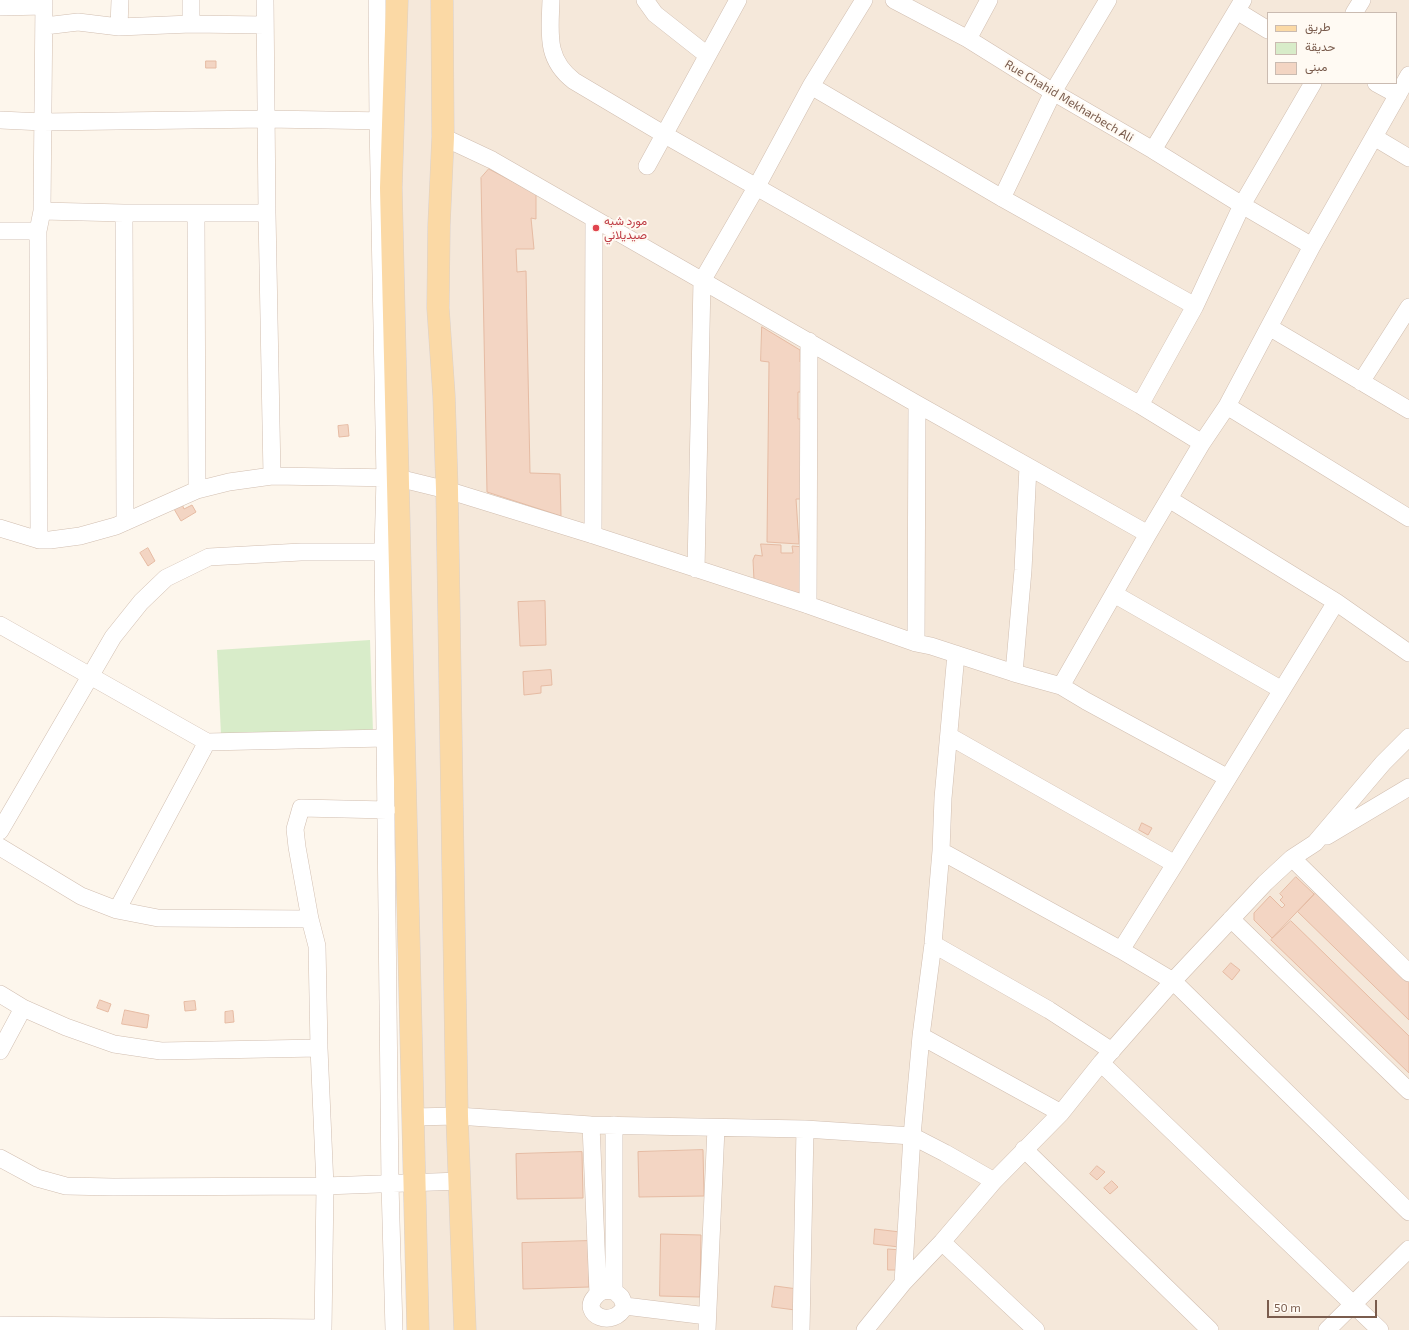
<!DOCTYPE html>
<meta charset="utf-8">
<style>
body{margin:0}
#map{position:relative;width:1409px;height:1330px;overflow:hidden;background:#fdf6ec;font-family:"Exo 2",Vazirmatn,sans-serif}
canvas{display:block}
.legend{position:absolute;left:1267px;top:12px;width:130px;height:72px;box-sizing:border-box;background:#fffaf3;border:1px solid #cabbb1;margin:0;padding:5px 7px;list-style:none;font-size:12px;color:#7a5c4d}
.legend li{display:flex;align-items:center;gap:8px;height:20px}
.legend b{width:20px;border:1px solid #cabbb1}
.scale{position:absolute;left:1267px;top:1300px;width:110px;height:18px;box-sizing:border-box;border:2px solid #7a5c4d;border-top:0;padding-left:5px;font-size:12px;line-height:14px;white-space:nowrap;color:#7a5c4d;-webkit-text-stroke:3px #fffaf3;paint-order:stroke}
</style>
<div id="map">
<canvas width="1409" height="1330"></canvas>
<ul class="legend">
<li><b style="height:5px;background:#fbd9a5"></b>طريق</li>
<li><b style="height:11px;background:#d8ecc9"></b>حديقة</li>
<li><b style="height:11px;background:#f3d5c3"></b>مبنى</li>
</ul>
<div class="scale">50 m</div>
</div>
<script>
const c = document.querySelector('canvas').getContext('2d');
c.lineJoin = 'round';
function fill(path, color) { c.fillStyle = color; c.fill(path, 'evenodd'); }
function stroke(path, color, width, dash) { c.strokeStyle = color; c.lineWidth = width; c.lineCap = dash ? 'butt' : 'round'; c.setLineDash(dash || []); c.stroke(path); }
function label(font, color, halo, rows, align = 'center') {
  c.font = font + ' "Exo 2",Vazirmatn,sans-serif'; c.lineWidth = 4; c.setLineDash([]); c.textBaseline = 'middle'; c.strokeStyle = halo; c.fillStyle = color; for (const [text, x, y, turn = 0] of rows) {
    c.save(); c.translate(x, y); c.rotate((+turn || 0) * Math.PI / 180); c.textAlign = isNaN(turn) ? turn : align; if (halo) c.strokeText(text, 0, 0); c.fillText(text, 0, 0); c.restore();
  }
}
fill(new Path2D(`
 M395 0H1409V1330H409ZM1268 13H1396V83H1268Z`), '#f5e8da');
fill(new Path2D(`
 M370 640 373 732 221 735 217 650Z`), '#d8ecc9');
const building = new Path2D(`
 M206 61H216V68H206Z
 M489 169 536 194V219L531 218 534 249H516L517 272 526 271 530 473 560 474 561 516 487 492 481 178Z
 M762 327 800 350V362H801L805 392H798V419H803L806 499H796L799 544 767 542 769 362 761 361Z
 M348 425 349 436 339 437 338 426Z
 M182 504 184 509 192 505 196 512 181 521 174 509Z
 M761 544 781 545V553H793L792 546 806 547 805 592 793 594 754 580 753 560 755 555 762 556Z
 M148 548 155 561 148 566 140 553Z
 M545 601 546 645 520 646 518 602Z
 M551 670 552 685 541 686V693L524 695 523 672Z
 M1142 823 1152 828 1148 835 1139 830Z
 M1296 877 1314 894 1272 938 1254 920V913L1270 896 1282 908 1285 905 1280 900 1283 897 1280 894Z
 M1318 891 1409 979V1020L1298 912Z
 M1291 921 1409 1036V1073L1271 940Z
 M1231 963 1240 970 1232 980 1223 972Z
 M100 1000 111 1004 108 1012 97 1008Z
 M195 1001 196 1010 185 1011 184 1002Z
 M125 1010 149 1015 147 1028 122 1024Z
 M233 1011 234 1022 225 1023V1012Z
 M703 1150 704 1196 639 1197 638 1152Z
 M582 1152 583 1198 517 1199 516 1154Z
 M1097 1166 1105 1172 1097 1180 1090 1174Z
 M1112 1181 1118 1187 1110 1194 1104 1188Z
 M875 1229 900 1232 899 1247 874 1244Z
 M661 1234 701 1235 700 1297 660 1296Z
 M588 1241 589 1287 523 1289 522 1243Z
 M888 1249 901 1250V1270H888Z
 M775 1286 805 1290 803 1311 772 1307Z`);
fill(building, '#f3d5c3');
stroke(building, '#e6bba3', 1);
const street = new Path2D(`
 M191 0V24
 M265 0 267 213 272 476
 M377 0 378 122 385 478 383 552 390 1184 394 1330
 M551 0C550 33 545 59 574 81L665 135 1140 405 1202 443
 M645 0 655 14 707 55
 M894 0 968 39 1053 92 1153 150 1242 205 1312 246
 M0 7 44 6
 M1237 11 1268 30
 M1354 13 1362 0
 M45 26 78 22 119 27 191 24 265 25
 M119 27 120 0
 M968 39 989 0
 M1376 83 1398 95
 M811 86 1002 198 1195 306
 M0 120 43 122 266 119 388 121
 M443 137 492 160 917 404 1148 534
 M1374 137 1409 158
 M1153 150 1243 0
 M647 166 738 0
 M1002 198 1053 92 1108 0
 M42 211 124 213H267
 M124 213 125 522
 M196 213 197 490
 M0 231H38
 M1269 327 1409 410
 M1361 382 1409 307
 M1140 405 1195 306 1242 205 1313 83
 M1227 406 1409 518
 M1169 499 1336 602 1409 653
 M0 528 39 540H50L80 536 116 526 197 490 229 482 272 476 398 478 447 490 593 535 808 605 916 643 931 646 1014 673 1061 686 1086 701 1228 778
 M593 535 594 219
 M39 540 38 231 42 211 44 0
 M696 569 702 281 757 186 811 86 864 0
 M1114 594 1282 690
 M808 605 809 341
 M0 625 207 742 386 738
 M916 643 917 404
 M1014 673 1023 570 1028 467
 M1061 686 1148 534 1202 443 1227 406 1312 246 1409 75
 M949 736 1175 864
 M0 831 113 637 141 602 166 578 209 557 301 552H383
 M1327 836 1409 787
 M0 847 81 896 117 910 158 918 310 919 317 946 319 1048 325 1186 323 1330
 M941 851 1121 950 1173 981 1409 1212
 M1292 858 1409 973
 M117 910 207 742
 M310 919 297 847 295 829 301 808 387 810
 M1231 919 1409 1091
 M933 944 1049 1010 1112 1051
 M1121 950 1175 864 1336 602
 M0 994 23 1008 66 1027 114 1044 161 1051 319 1048
 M921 1036 1061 1113
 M0 1051 23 1008
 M1101 1063 1380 1330
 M414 1117 457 1116 591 1125 805 1129 912 1136 945 1153 994 1181
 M591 1125 598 1293
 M614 1125V1291L621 1297 625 1306C613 1330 580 1314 595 1297 600 1290 606 1290 614 1291
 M1024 1149 1210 1330
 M0 1158 37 1178 66 1186 113 1187 325 1186 460 1181
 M942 1242 1036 1330
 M903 1283 912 1136 921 1036 933 944 941 851 943 798 956 654
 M625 1306 707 1316
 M0 1325 323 1328
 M707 1330 716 1128
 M801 1330 805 1129
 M865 1330 903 1283 942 1242 994 1181 1061 1113 1101 1063 1173 981 1265 883 1292 858 1315 843 1383 763 1409 737
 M1327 1330 1409 1249`);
const primary = new Path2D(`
 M397 0 391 188 418 1330
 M442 0 443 137 439 225 438 308 444 396 447 490 457 1116 465 1330`);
stroke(street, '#d1beb0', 18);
stroke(primary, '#dad1cd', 23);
stroke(street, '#fff', 17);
stroke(primary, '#fbd9a5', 22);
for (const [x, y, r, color] of [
 [596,228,4,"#e0444e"]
]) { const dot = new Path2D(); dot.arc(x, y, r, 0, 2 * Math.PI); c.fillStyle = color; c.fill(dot); stroke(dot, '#fffaf3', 1.5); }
label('12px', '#7a5c4d', '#fffaf3', [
 ["Rue Chahid Mekharbech Ali",1069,101,31]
]);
label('12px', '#be3a42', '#fffaf3', [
 ["مورد شبه",604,221],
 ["صيديلاني",604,235]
], 'left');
</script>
